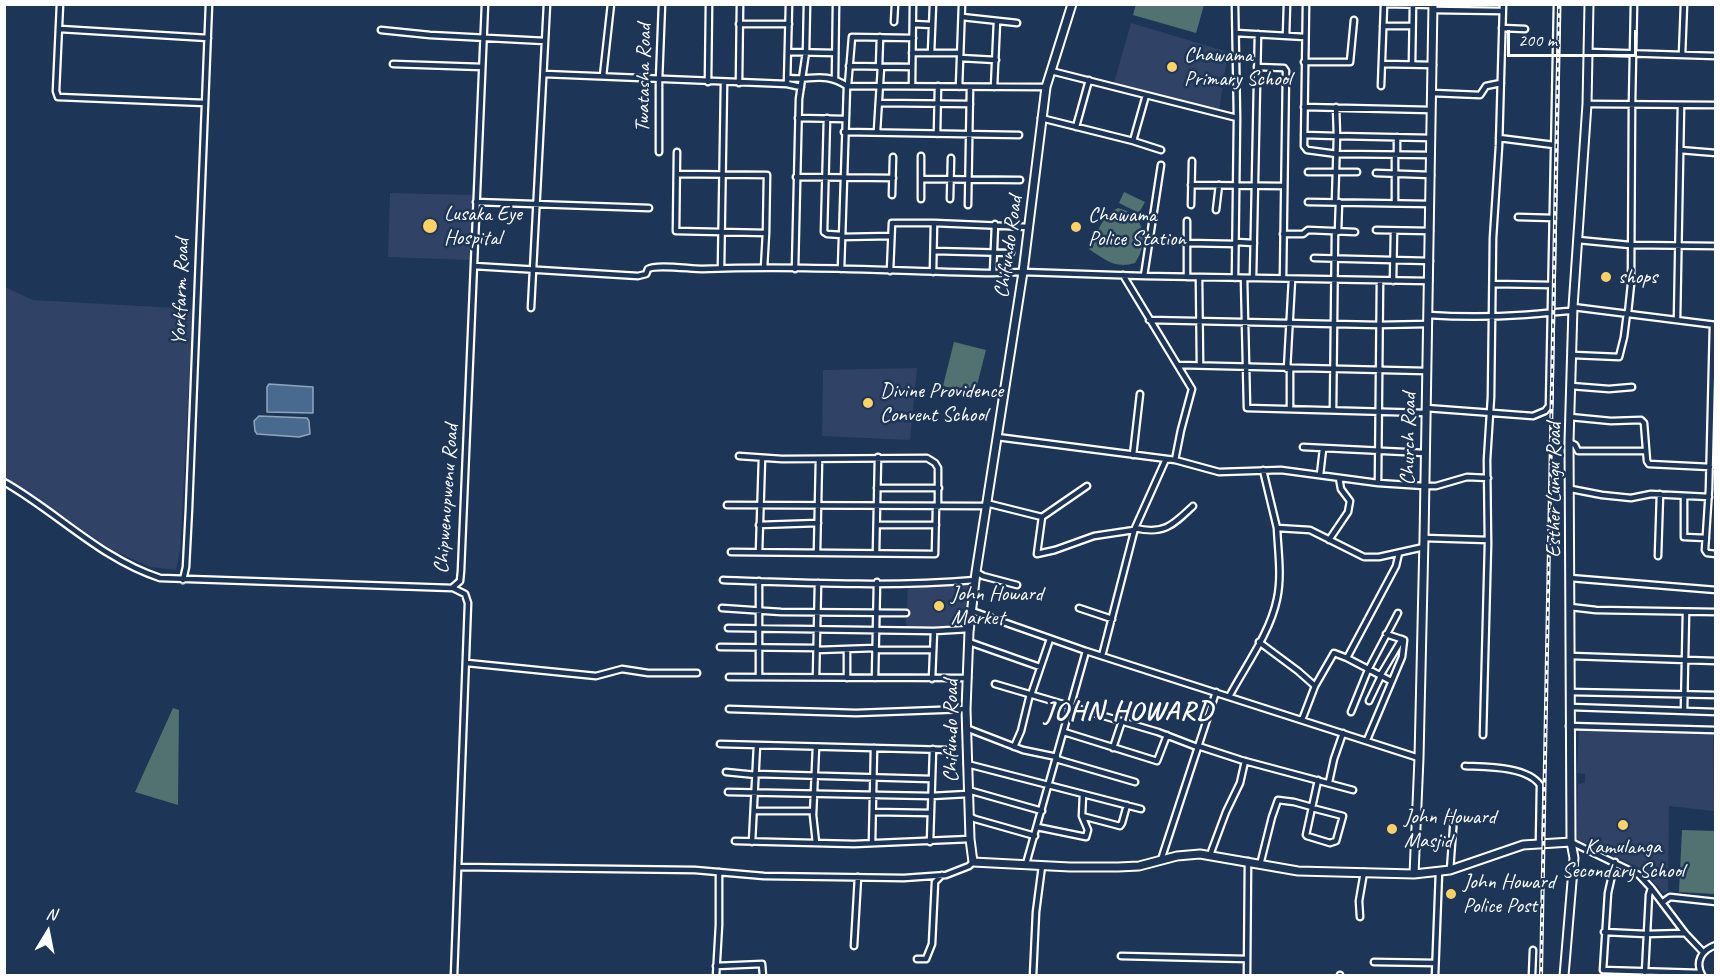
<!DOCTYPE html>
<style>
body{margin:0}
#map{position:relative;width:1720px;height:980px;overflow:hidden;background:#1d3557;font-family:Caveat,sans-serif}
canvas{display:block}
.frame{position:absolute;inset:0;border:6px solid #fff;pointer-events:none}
.north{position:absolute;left:18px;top:902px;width:60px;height:60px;-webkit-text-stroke:4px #1d3557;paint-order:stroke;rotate:10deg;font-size:16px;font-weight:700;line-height:24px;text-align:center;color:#fff}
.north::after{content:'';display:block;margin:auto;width:21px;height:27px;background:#fff;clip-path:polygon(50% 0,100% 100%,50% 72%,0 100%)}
.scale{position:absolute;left:1507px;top:30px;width:130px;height:27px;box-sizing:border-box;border:3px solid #fff;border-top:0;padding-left:8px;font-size:18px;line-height:21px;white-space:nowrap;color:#fff;-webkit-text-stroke:4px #1d3557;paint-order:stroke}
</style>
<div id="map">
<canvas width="1720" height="980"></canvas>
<div class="frame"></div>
<div class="north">N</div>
<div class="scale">200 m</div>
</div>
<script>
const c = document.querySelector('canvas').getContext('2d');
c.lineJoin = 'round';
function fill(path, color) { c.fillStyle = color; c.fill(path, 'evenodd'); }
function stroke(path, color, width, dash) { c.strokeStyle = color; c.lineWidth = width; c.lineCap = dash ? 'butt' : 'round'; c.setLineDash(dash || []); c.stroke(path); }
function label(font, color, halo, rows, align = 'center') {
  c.font = font + ' Caveat,sans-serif'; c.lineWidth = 5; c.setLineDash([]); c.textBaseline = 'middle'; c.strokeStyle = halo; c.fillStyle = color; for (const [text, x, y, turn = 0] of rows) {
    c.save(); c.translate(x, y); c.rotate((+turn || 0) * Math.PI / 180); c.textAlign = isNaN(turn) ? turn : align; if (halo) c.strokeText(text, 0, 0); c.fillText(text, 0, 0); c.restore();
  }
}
fill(new Path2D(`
 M1131 23 1228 52 1219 111 1114 83Z
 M390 193 473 195 470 260 388 257Z
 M5 287 33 300 193 309 180 551 176 570 150 567 110 549 5 477Z
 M917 368 910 440 822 436 823 370Z
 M974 582 970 631 906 628 908 584Z
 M1579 729 1713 732 1714 811 1669 806 1668 891 1664 893 1640 868 1577 839 1578 784 1585 783V774L1577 773Z`), '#304266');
fill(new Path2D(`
 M1136 4H1204V5L1196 33 1133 15Z
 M1124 192 1145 202 1139 213 1119 203Z
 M1118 208C1146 215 1149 242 1135 263 1116 269 1105 260 1089 249 1096 236 1103 213 1118 208Z
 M954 342 986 350 975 393 943 386Z
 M173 708 179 710 178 805 135 792Z
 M1682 830 1715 831V894L1679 892Z`), '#517271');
const water = new Path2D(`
 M269 384 313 387V413L267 412V387Z
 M259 416 307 418 309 421 310 434 299 437 257 434 255 431 254 421Z`);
fill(water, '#486a8f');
stroke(water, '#91a6bc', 1.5);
const street = new Path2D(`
 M60 4 56 91 58 97 205 103
 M1235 4 1237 118 1235 278
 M1306 4 1304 146 1307 150 1337 154 1431 155
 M1384 4 1433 5
 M1433 10 1502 11
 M962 17 1017 23
 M894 22 895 4
 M739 24H789
 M913 24 932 25
 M1383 26H1412
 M1502 28 1525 29
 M60 29 208 38
 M381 30 430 35 545 41
 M1236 33 1305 37
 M1286 36 1287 4
 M789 52 835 53
 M1589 52 1716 56
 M912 53H960
 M931 53 933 4
 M1682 55 1684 4
 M960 58 996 60
 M1304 62H1350L1354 20
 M393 64 482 67
 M1382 64 1433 65
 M1412 64 1413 5
 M849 66 912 67
 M879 67 880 37
 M1257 67 1284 68 1286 71 1283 278
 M1051 71 1237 118
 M544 74 787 84 801 87
 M603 76 611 4
 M788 78C811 81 824 71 847 86
 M835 78 836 4
 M708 82 709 4
 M739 83 740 4
 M787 84 789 4
 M848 85 852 37 913 38
 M912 85 913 4
 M1381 86 1384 5
 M959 87 962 4
 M994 87 997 21
 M1432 93 1480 95 1486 86 1501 83
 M879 103 970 104
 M1587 104 1716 105
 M1304 107 1431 110
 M798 118 844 119
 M827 118 824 232 827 234 842 235
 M1041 118 1133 141 1161 150
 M1076 127 1089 80
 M877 131 881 67
 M844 132 1019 135
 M937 134 938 86
 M1304 135 1337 136 1336 107
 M1499 138 1554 145
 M1133 141 1146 95
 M1680 150 1716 153
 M659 152V80L662 4
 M1397 155V137
 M1308 172H1357
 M1376 173 1431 175
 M677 174 767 175 766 233 676 231 677 152
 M796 177 893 178
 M921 179 1020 180
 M1191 185 1284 186
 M892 195 893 157
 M921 199V156
 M950 199 951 158
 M476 202 649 208
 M1308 202 1430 204
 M1335 202 1337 136 1431 138
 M1395 203V155
 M968 205 970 87
 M1191 205 1192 161
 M1216 210 1219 185
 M1518 217 1553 218
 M1187 221V277
 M1376 230 1430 231
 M1338 232 1339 202
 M1283 234H1303L1308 230 1355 232
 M842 237 891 236
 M1578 240 1630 245 1716 246
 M1236 242 1254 243
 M1187 243 1236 244
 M934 251 1011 253
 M1314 258 1430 261
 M474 266 638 276 646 274 648 269C656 264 690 269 702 269 799 265 896 271 993 273L1023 272 1144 276 1429 281
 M721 268 724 83
 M764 268 766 233
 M795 269 799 99 806 52 807 4
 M841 269 847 86 1046 87
 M890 271 892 223H934
 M933 272 934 223 1029 227
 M993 273 995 224
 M1123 275 1192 389 1181 430 1175 460
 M1144 276 1161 165
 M1199 278 1200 365
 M1244 278 1247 408 1426 413
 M1253 278 1258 34
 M1393 281 1394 231
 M1493 284 1551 285
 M531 308 547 4
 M1628 313 1631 284 1632 104 1634 4
 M1428 315C1459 317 1491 317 1522 315 1538 314 1554 312 1570 311L1573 307 1716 325
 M1149 320 1379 325 1428 324
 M1677 320 1681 105
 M1713 325 1709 489 1705 550 1707 553 1716 554
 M1573 355 1619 357 1624 337 1627 313
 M1178 365 1426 371
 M1287 369 1292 279
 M1571 386 1609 389 1632 387
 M1426 408 1533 416 1545 411 1549 406 1557 4
 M1290 409V369
 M1333 410 1335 232
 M1570 417 1611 421 1641 420 1644 423 1647 461 1649 464 1710 467
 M997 437 1175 460 1219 472 1281 470 1378 483 1424 486H1436L1467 477 1488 478
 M1569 442 1575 445 1578 451H1645
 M1303 447 1425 453
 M1133 455 1140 394
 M739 456 782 459 927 458 935 463 938 468V507
 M1263 470 1277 528 1310 530 1364 557H1379L1424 547
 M1320 475 1323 449
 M4 482C57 512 101 559 160 578L452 588 460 581 461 571 485 4
 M1378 483 1380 281
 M877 488H939
 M1571 489 1602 495 1631 498 1651 494 1709 497
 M1684 496V537L1706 538
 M986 503 1042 517 1087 486
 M727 505 985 506
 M1042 517 1037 554 1055 550 1094 536 1134 530
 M759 525 818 523
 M877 525H936
 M1135 528C1164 535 1173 525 1193 506
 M1424 538 1488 540
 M1329 540 1348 512 1350 501 1341 489 1339 478
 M731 552 935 554 936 507
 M759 552 762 458
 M817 552 819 459
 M876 553 878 457
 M1658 556 1660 494
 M976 572 983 576 1017 585
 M1570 578 1716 590
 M183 580 186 567 189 509 209 4
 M723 580C806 583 892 587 975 580
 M759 581V677
 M453 588 465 594 468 603 454 976
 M1570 607 1596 610 1716 612
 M722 608 781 612 906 613
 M1079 608 1112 619
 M972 611 1086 651 1419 758
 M728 628 934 631 970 629
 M969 642 1040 667
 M1259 642 1298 671 1315 686 1302 720
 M720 647 817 648
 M817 650 875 648
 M875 650H933
 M1102 656 1135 528 1166 459
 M1571 656 1716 661
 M1347 658 1391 681
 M467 663 596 676 622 669 648 673H697
 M1380 676 1402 639
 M729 677 968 678
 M816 677 818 583
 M847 678V649
 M875 678 877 582
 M932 679 934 631
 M995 684 1158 732 1197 747
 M1315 686 1334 653 1347 658 1396 566 1399 553
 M1570 692 1716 695
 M1031 695 1050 639
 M1230 695C1246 665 1270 633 1277 599 1282 576 1278 551 1277 528
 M1369 701 1381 676
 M1570 707 1716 712
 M729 709 856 713 966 709
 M1684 710 1686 612
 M1351 712 1368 670 1398 613
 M1569 726 1716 730
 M966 728 1023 750 1057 757
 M1064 732 1157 761 1167 735
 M1483 735 1488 544 1487 460 1491 397 1493 238 1499 146 1503 4
 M1367 740 1402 657 1404 640 1386 634
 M720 744 949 750
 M1198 746 1241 760 1353 790
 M816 747 813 815 816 843
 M1014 747 1021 731 1030 694
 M1113 748 1122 721
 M1056 759 1135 782
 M967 764 1141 809
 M1465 766C1486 767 1527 766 1540 785L1539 843
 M726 772 756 775
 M756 774 931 779
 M1329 782 1334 759 1343 733
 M968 790 1042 811
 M728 792 931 796 968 794
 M1312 808 1343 816 1336 841 1330 843 1307 836 1306 835 1318 780
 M754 811H813
 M873 812 931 813
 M969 816 975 819 1035 836
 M1082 816 1120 826 1122 823 1127 805
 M1037 827 1086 837 1088 830 1082 816 1083 794
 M735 841 854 844 970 839
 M752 842 757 745
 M930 842 933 749
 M1571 842 1639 875 1651 888 1685 933 1703 952
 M872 843 874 748
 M1210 855 1226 812 1240 783 1245 761
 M1161 860 1216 692
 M1615 862 1608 893 1603 970 1701 973
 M1026 864 1086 651
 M1260 865 1272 817 1278 800 1294 802 1312 807
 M458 867 695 870 764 876 904 878 946 875 969 866 973 862
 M1450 870 1454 816
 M1663 902 1670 897 1716 902
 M1360 917 1359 901 1364 872
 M1604 932 1646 934 1685 933
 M854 946 858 877
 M1121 956 1247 959
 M917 959H926L932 944 935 882 942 875
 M1374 962 1435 963
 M716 966 762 964 763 976
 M1645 972 1649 895 1651 888
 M1702 975C1695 962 1701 950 1716 945
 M716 976 719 925V872
 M1033 976 1036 912 1042 866
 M1247 976 1248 861
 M1340 976V975
 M1435 976 1439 872
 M1532 976 1533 950`);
const secondary = new Path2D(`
 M1072 4 1046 87 1023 272 976 572 969 632 966 709 970 839 973 862 1070 867H1118L1139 866 1177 856 1200 854 1298 871 1414 874 1450 870 1523 845 1571 842
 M1414 874 1419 758 1424 538 1433 4
 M1564 976 1574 858 1571 842 1569 442 1573 307 1587 104 1589 4`);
stroke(street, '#fff', 9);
stroke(secondary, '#fff', 11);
stroke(street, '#1d3557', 4.5);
stroke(secondary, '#1d3557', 7);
const rail = new Path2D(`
 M1541 976 1559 4`);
stroke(rail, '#fff', 4);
stroke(rail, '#1d3557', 1.5, [4.5]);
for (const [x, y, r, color] of [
 [1172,67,6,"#ffd166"],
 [430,226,8,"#ffd166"],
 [1076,227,6,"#ffd166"],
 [1606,277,6,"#ffd166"],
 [868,403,6,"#ffd166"],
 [939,606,6,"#ffd166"],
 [1623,825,6,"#ffd166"],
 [1392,829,6,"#ffd166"],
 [1451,894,6,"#ffd166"]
]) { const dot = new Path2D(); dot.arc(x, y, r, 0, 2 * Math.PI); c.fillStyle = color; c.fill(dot); stroke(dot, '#1d3557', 2); }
label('21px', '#fff', '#1d3557', [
 ["Chawama",1184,55],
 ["Primary School",1184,79],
 ["Lusaka Eye",444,214],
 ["Hospital",444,238],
 ["Chawama",1088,215],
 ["Police Station",1088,239],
 ["shops",1618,277],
 ["Divine Providence",880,391],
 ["Convent School",880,415],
 ["John Howard",951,594],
 ["Market",951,618],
 ["John Howard",1404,817],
 ["Masjid",1404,841],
 ["Kamulanga",1623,847,"center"],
 ["Secondary School",1623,871,"center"],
 ["John Howard",1463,882],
 ["Police Post",1463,906]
], 'left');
label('21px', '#fff', '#1d3557', [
 ["Twatasha Road",644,78,-89],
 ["Chifundo Road",1009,247,-82],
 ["Yorkfarm Road",181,292,-88],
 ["Church Road",1409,439,-89],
 ["Esther Lungu Road",1554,490,-90],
 ["Chipwenupwenu Road",447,499,-86],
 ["Chifundo Road",951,731,-90]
]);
c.letterSpacing = '1.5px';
label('bold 27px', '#fff', '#1d3557', [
 ["JOHN HOWARD",1129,712]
]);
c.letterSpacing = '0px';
</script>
